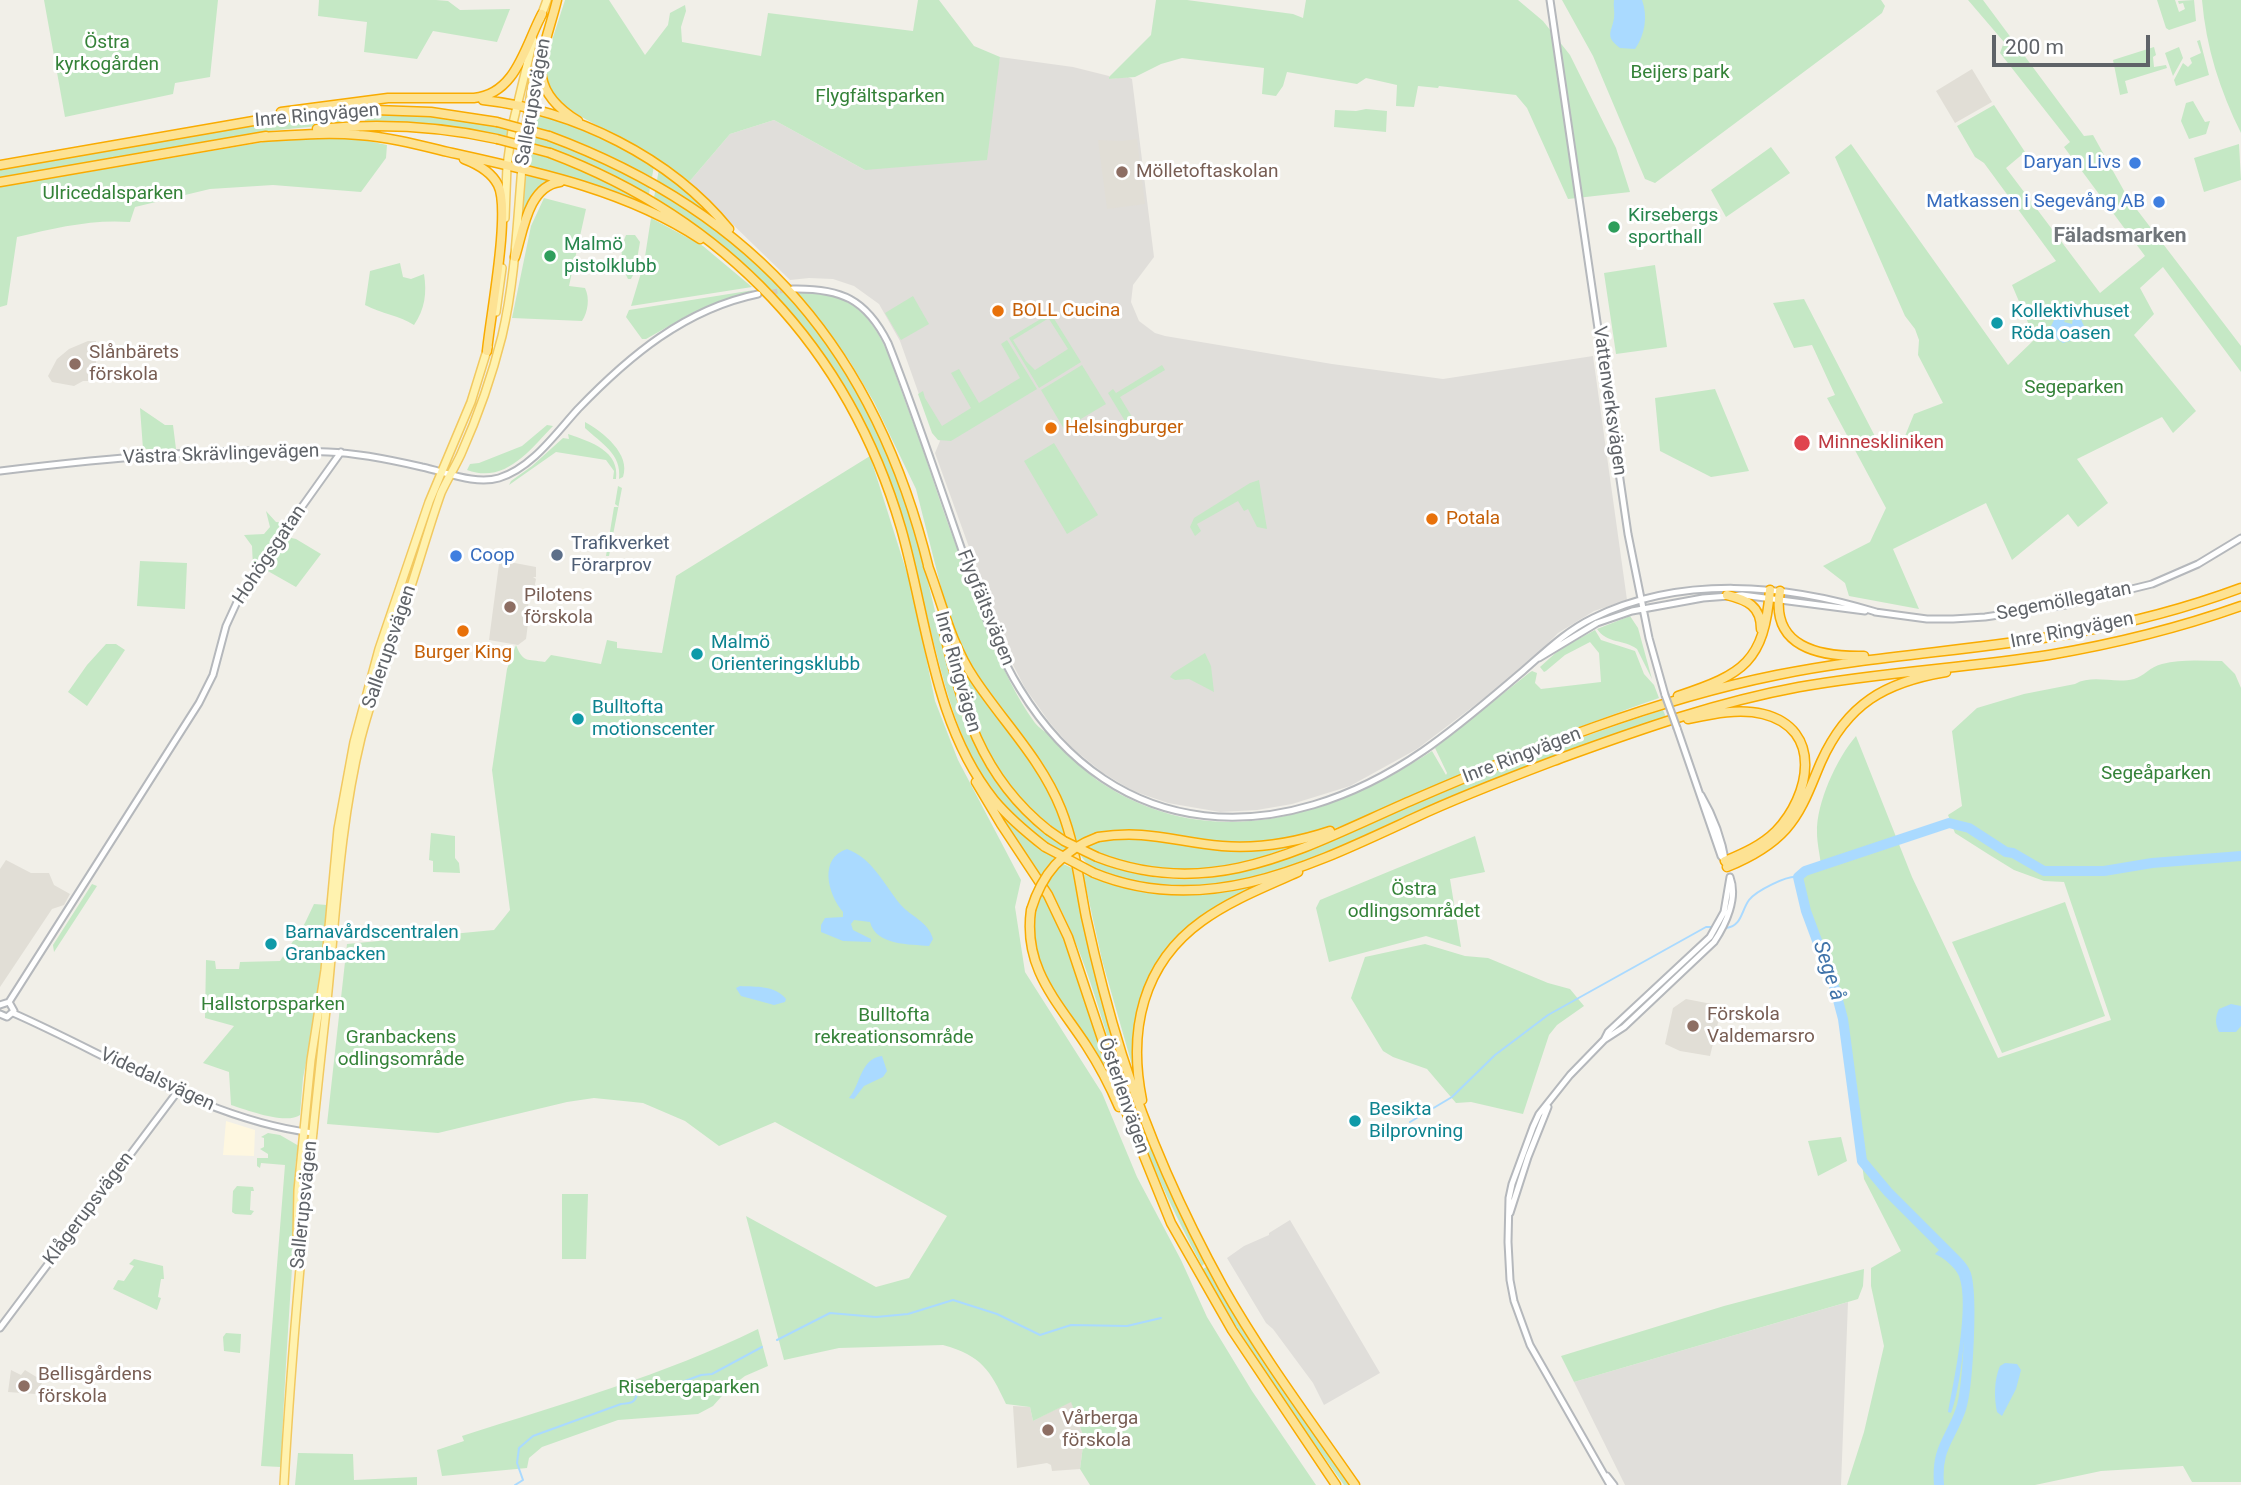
<!DOCTYPE html>
<meta charset="utf-8">
<style>
body{margin:0}
#map{position:relative;width:2241px;height:1485px;overflow:hidden;background:#f1efe8;font-family:Roboto,sans-serif}
canvas{display:block}
.scale{position:absolute;left:1992px;top:35px;width:158px;height:32px;box-sizing:border-box;border:4px solid #5f6368;border-top:0;padding-left:9px;font-size:21px;line-height:24px;white-space:nowrap;color:#5f6368;-webkit-text-stroke:5px #fff;paint-order:stroke}
</style>
<div id="map">
<canvas width="2241" height="1485"></canvas>
<div class="scale">200 m</div>
</div>
<script>
const c = document.querySelector('canvas').getContext('2d');
c.lineJoin = 'round';
function fill(path, color) { c.fillStyle = color; c.fill(path, 'evenodd'); }
function stroke(path, color, width, dash) { c.strokeStyle = color; c.lineWidth = width; c.lineCap = dash ? 'butt' : 'round'; c.setLineDash(dash || []); c.stroke(path); }
function label(font, color, halo, rows, align = 'center') {
  c.font = font + ' Roboto,sans-serif'; c.lineWidth = 6; c.setLineDash([]); c.textBaseline = 'middle'; c.strokeStyle = halo; c.fillStyle = color; for (const [text, x, y, turn = 0] of rows) {
    c.save(); c.translate(x, y); c.rotate((+turn || 0) * Math.PI / 180); c.textAlign = isNaN(turn) ? turn : align; if (halo) c.strokeText(text, 0, 0); c.fillText(text, 0, 0); c.restore();
  }
}
fill(new Path2D(`
 M226 1121 255 1130 254 1156 223 1155Z`), '#fef7e0');
fill(new Path2D(`
 M1000 57 1073 67 1109 76V79L1128 77 1132 79 1154 257 1133 285 1131 302 1139 321 1155 333 1165 336 1332 364 1443 379 1593 356 1627 600 1594 611 1558 633 1524 668 1417 749 1350 786 1292 804 1257 810 1220 812 1168 803 1133 791 1103 773 1071 747 1050 723 1025 688 1008 655 935 453 940 441 931 428 900 341 879 304 854 286 833 279 809 278 790 280 689 182 730 134 774 120 865 170 998 67Z
 M1290 1220 1380 1373 1324 1405 1313 1383 1273 1329 1266 1323 1227 1258 1244 1246 1269 1235V1233Z
 M1848 1302 1841 1485H1625L1574 1382Z`), '#e0deda');
fill(new Path2D(`
 M1972 69 1992 102 1955 123 1936 91Z
 M1137 139 1145 204 1107 209 1098 140 1122 141Z
 M88 341H96V381H83L74 386 52 382 48 376 57 359 69 349Z
 M504 561 536 567V577H533L536 579 532 599H529L527 615 529 616 526 639 518 645 489 640 499 564Z
 M6 860 31 873H49L54 885 70 894 64 905 52 909 0 987V869Z
 M1686 999 1722 1006 1710 1056 1680 1051 1665 1044 1673 1008Z
 M11 1370 21 1375 25 1370 43 1381 36 1394 8 1392Z
 M1071 1401 1084 1438 1080 1469 1052 1471 1051 1465 1047 1463 1017 1468 1013 1406 1030 1407 1033 1421Z`), '#e1ded6');
fill(new Path2D(`
 M44 0H218L210 77 175 83 173 94 65 117Z
 M319 0H436L448 1 460 10 510 9 497 42 433 31 417 59 364 52 367 22 318 16Z
 M565 0H609L645 55 668 25 670 13 685 5 686 11 681 27 682 42 761 56 768 13 913 31 918 0H939L974 46 1000 57 987 160 865 170 774 120 730 134 689 182 645 152 580 116 555 99 549 91 544 74 545 62Z
 M1156 0H1187L1293 14 1303 18 1306 0H1518L1543 21 1570 55 1616 148 1630 192 1568 199 1527 108 1516 95 1439 86 1438 88 1418 86 1414 107 1396 106 1397 85 1366 78 1357 84 1287 72 1283 86 1276 96 1262 94 1264 68 1182 58 1161 64 1135 77 1109 79V77L1151 35Z
 M1562 0H1881L1885 6 1882 13 1864 27 1655 183 1645 179 1593 56Z
 M1968 0H1983L2084 136 2093 135 2128 198 2241 346V372L2163 267 2140 288 2154 314 2134 335 2196 411 2173 433 2162 417 2077 459 2108 503 2078 527 2068 514 2012 560 1986 503 1893 549 1919 609 1849 596 1845 583 1823 566 1870 542 1886 508 1827 398 1835 395 1812 345 1794 348 1773 303 1804 299 1880 446 1905 436 1914 414 1943 403 1918 355 1919 340 1915 329 1905 316 1835 157 1851 144 2008 365 2035 339 2012 285 2056 261 1984 163 1975 157 1957 126 1994 105 2025 152 2006 168 2100 293 2145 256 2064 147 2070 142 2000 53 2004 42Z
 M2157 0H2175L2179 12 2185 9 2183 3 2179 4 2178 1 2194 0 2196 21 2169 30 2166 28Z
 M2202 0H2241V133C2220 91 2206 47 2202 0Z
 M2200 40 2209 75 2176 86 2174 80 2183 63 2188 67 2192 63 2190 58 2201 53 2197 41Z
 M2154 47 2156 55 2153 57 2154 67 2166 65 2167 68 2125 81 2128 93 2120 95 2113 60Z
 M2179 47 2183 58 2173 76 2165 53Z
 M2193 101 2205 122 2210 121 2206 134 2189 139 2181 121 2186 103Z
 M1366 109 1387 111 1386 132 1334 127 1335 110 1356 111Z
 M360 113V122L268 131 0 178V169L267 123Z
 M364 114C413 114 461 118 508 130L507 137 440 126 365 122Z
 M534 114C577 125 615 144 654 166L652 177 586 145 532 126Z
 M531 135 586 154 650 186 649 195 586 163 530 143Z
 M350 137 387 145 386 158 361 192 273 185 210 189 135 207 130 222C92 219 55 228 17 237L7 305 0 307V187L270 141Z
 M2239 144 2241 180 2204 192 2194 158Z
 M1771 147 1790 173 1726 217 1711 190Z
 M529 152C581 167 627 192 673 219L528 166Z
 M659 169 716 218 657 180Z
 M525 175 550 181 522 227Z
 M656 188C687 208 719 229 746 253 817 318 874 403 904 494 920 544 931 596 944 648 956 697 969 747 1001 789 1018 812 1040 829 1064 845L1067 849 1062 853C1037 837 1013 818 995 794 958 745 945 686 930 628 916 570 903 511 880 455 835 345 753 261 654 197Z
 M544 198 586 209 569 286 585 288C590 298 588 312 582 321L512 318 531 226Z
 M651 218 703 246 752 287 631 306 644 263Z
 M626 235H635L640 242 635 271 631 279H628C621 266 619 250 626 235Z
 M400 263 403 277 411 279 424 274C427 293 425 309 414 325 399 315 382 314 365 305L370 271Z
 M1655 265 1667 347 1616 354 1604 273Z
 M754 290 694 312 646 339H642L626 317 629 310Z
 M797 293C847 291 870 311 889 356 900 388 912 419 923 450 935 485 946 521 960 555 984 613 997 670 1035 723 1039 728 1043 730 1047 733 1064 749 1078 766 1097 780 1208 856 1329 818 1432 751L1446 775 1447 773 1435 748 1529 673 1532 671 1537 673 1535 683 1541 689 1601 682 1599 653 1590 642 1565 655 1546 671 1544 672 1540 667 1560 649 1595 630 1601 640 1635 651 1644 674 1654 685 1659 698C1585 724 1513 752 1441 783 1395 802 1346 829 1297 839 1268 845 1237 845 1207 842 1156 836 1127 819 1077 843L1063 801 1050 776 984 687 961 648 944 599 916 489 874 402 849 360Z
 M913 296 929 324 901 340 885 313Z
 M1044 317 1049 318 1013 340 1026 361 1035 370 1068 349 1049 319 1053 317 1081 362 1039 388 1009 338Z
 M1007 340 1037 389 951 441 938 440 932 433 918 394 923 391 925 398 942 426 971 408 951 373 959 369 979 403 1020 378 1001 344Z
 M1082 365 1106 404 1064 429 1041 390Z
 M1162 365 1165 370 1120 397 1138 427 1131 431 1108 393 1113 389 1116 393Z
 M1715 389 1749 471 1711 477 1660 451 1655 398Z
 M140 408 165 425H173L176 449H143Z
 M585 422C603 432 631 454 623 477L619 479C622 454 601 443 585 428Z
 M547 425 553 426C529 451 505 484 467 470L470 464 479 463 522 446Z
 M568 434C591 442 620 451 616 479H613L614 471 606 460 556 452 509 485 511 481 532 466 563 438 569 439Z
 M1054 443 1098 515 1067 534 1024 461Z
 M870 456 912 589 935 701 958 760 1021 880 1015 907 1025 972 1102 1093 1137 1177 1181 1260 1207 1317 1252 1391 1316 1485H1090L1080 1469 1084 1438 1071 1402 1033 1421 1030 1407 1006 1404C990 1370 982 1356 943 1345L839 1348 784 1360 746 1216 876 1287 909 1278 947 1216 775 1122 719 1146 685 1121 643 1103 594 1098 567 1102 438 1133 327 1124 347 944 494 930 510 910 492 770 507 669 516 645C523 663 527 659 545 662L551 655 601 664 607 640 617 642V648L662 653 676 576Z
 M1259 480 1267 529 1257 527 1248 509 1244 511 1238 501 1197 524 1201 531 1195 536 1190 527 1194 518 1250 483Z
 M618 486 622 488 609 556H606L614 507H619L615 504Z
 M266 511 276 522 287 523 253 567 252 546 244 535 264 534 270 527Z
 M287 537 296 539 321 554 296 587 266 570Z
 M140 561 187 563 185 609 137 606Z
 M1630 616 1638 628 1652 679 1637 649C1624 639 1607 644 1597 629Z
 M106 644H116L125 650 87 706 68 692 87 665Z
 M951 644 1038 772 1053 802 1066 836C993 788 972 724 951 644Z
 M1205 653 1211 666 1214 692 1189 679 1175 680 1170 677 1173 673Z
 M2222 661 2235 674 2241 688V1482H2192L2183 1466 2101 1471 2035 1485H1847L1864 1432 1884 1346 1871 1286V1268L1901 1251 1864 1179 1843 1019 1835 989 1806 911 1798 881 1800 873 1821 866C1820 855 1817 843 1817 833 1816 803 1837 758 1856 736L1912 877 1998 1058 2111 1020 2064 882 2044 881 2014 870 1988 854 1955 833 1948 815 1962 806 1952 731 1977 708 2024 694 2075 684C2093 674 2114 684 2134 679 2143 677 2151 666 2162 664 2181 659 2202 661 2222 661Z
 M1663 710 1666 717C1598 739 1532 764 1466 790 1357 833 1245 910 1124 879 1106 874 1089 871 1080 854 1117 871 1158 882 1199 879 1271 873 1338 835 1404 807 1489 772 1575 738 1663 710Z
 M991 803 1013 827 1056 859 1041 876 1006 828Z
 M431 833 455 836V858L459 863 460 873 433 872V861L429 860Z
 M1128 836 1199 845 1293 846C1217 875 1161 881 1084 847L1108 838Z
 M1475 836 1485 872 1450 879 1461 947 1426 936 1329 962 1316 908 1320 900Z
 M1061 863 1074 869 1115 1040 1206 1262 1202 1266C1170 1206 1142 1145 1121 1080 1099 1012 1083 944 1046 882Z
 M1083 874C1144 899 1204 901 1267 882L1177 939 1136 1019 1134 1072 1102 960Z
 M92 884 97 886 54 952 53 945Z
 M1041 891 1062 930 1114 1085H1112L1052 991 1034 951 1033 918Z
 M2065 902 2105 1016 2002 1053 1952 942Z
 M314 904 327 905 319 997 303 1078 300 1115C286 1125 247 1110 231 1105L229 1072 203 1063 234 1026 205 1018 206 960 215 961 216 969H239L240 962 280 961 305 923Z
 M1425 944 1465 956 1488 958 1548 983 1570 989 1584 1006 1557 1025 1549 1035 1523 1114 1471 1102 1456 1103 1427 1069 1393 1057 1383 1051 1351 998 1365 957Z
 M268 1133 280 1135 299 1146C292 1169 296 1196 295 1220 290 1303 284 1385 281 1467L261 1466 285 1165 261 1163 260 1168 257 1166V1158H268V1154L260 1149 264 1147V1138L261 1137Z
 M1841 1137 1847 1161 1818 1176 1808 1141Z
 M237 1186 253 1187 254 1191H251L250 1210 254 1211 251 1215 235 1214 232 1212 233 1191Z
 M562 1194H588L586 1259H562Z
 M134 1259 163 1266 164 1279H161L158 1297 161 1298 157 1310 113 1289 118 1280 124 1281 134 1266 129 1264Z
 M1208 1266 1351 1485H1344C1294 1415 1244 1344 1203 1269Z
 M1864 1269 1863 1286 1858 1299 1574 1382 1561 1356 1724 1306Z
 M758 1329 768 1366 745 1376 729 1388 713 1406 698 1414 618 1420 542 1447 529 1458 527 1468 442 1476 437 1450 464 1441 462 1436C562 1404 664 1375 758 1329Z
 M226 1333 241 1334 240 1353 224 1351 223 1337Z
 M298 1453 353 1454 354 1480 417 1477V1485H295Z`), '#c5e8c5');
fill(new Path2D(`
 M1614 0H1642C1648 16 1645 35 1635 49L1620 48C1604 36 1612 32 1614 18 1615 12 1613 6 1614 0Z
 M2078 313 2084 326 2079 338 2063 343 2054 337 2051 326 2054 320 2067 316 2064 322 2072 324 2073 318 2070 314Z
 M847 849C872 858 884 884 900 904 911 917 928 921 933 939L929 946C910 944 876 946 870 922L854 920 851 924 853 930 871 939V942L843 941 821 932V925L825 918 843 917V912C827 893 819 858 847 849Z
 M740 986C756 987 775 985 786 999L785 1002 774 1005 741 996 736 988Z
 M2231 1004 2241 1006V1026L2236 1032H2219C2215 1024 2215 1017 2219 1009Z
 M882 1056 887 1071 883 1077 864 1086 854 1099 849 1098C861 1084 860 1059 882 1056Z
 M1939 1250C1946 1256 1958 1263 1962 1272 1972 1295 1961 1390 1951 1413L1948 1412C1954 1380 1970 1305 1959 1276 1955 1267 1944 1258 1935 1254Z
 M2005 1363 2017 1364 2021 1370 2016 1389 2002 1416 1997 1412C1994 1398 1994 1379 2000 1366Z`), '#aadaff');
stroke(new Path2D(`
 M1726 928C1742 926 1741 911 1749 900 1756 891 1787 875 1798 877
 M1410 1122 1452 1097 1495 1055 1548 1015 1706 927H1713
 M777 1340 830 1313 876 1317 908 1314 953 1300 997 1314 1040 1335 1071 1325 1127 1326 1161 1318
 M515 1485 523 1480 517 1463 519 1448 533 1436 621 1404C631 1403 635 1403 637 1394L643 1391 653 1393 701 1375 712 1374 762 1347`), '#aadaff', 2);
stroke(new Path2D(`
 M1939 1485C1936 1447 1950 1441 1961 1409 1968 1386 1973 1297 1966 1274 1964 1269 1961 1265 1957 1261L1888 1192 1862 1161 1843 1019 1835 989 1806 911 1798 877 1805 871 1949 823 1969 828 2006 852 2013 853 2044 871H2104L2152 863 2241 856`), '#aadaff', 10);
stroke(new Path2D(`
 M765 293 786 290`), '#ccccc8', 5, [5, 2.5]);
const minor = new Path2D(`
 M1550 0 1628 534 1649 638 1665 695
 M792 289C841 288 866 299 888 343 916 414 940 487 965 559 981 603 995 649 1020 689 1116 846 1281 849 1423 751 1458 727 1491 698 1523 671 1545 652 1566 631 1593 618 1681 575 1786 584 1876 612
 M0 471C108 458 218 447 328 452 358 453 392 460 422 467 446 472 475 485 499 478 532 468 556 433 578 409 629 356 685 309 758 294
 M1875 612 1927 619H1953L1985 617 2066 605 2152 584 2198 564 2241 538
 M1539 658 1597 623 1632 611 1703 598 1742 595 1865 611
 M1677 728 1721 856 1725 861
 M1701 795C1714 817 1722 839 1726 864
 M9 1002 199 703 213 675 226 626 237 602 274 546 341 452
 M0 1005 9 1002 14 1011 7 1017 0 1014
 M13 1013C109 1055 208 1120 313 1133
 M1604 1040 1624 1027 1714 942C1726 924 1738 898 1730 877
 M1510 1213 1528 1157 1548 1107
 M0 1328 178 1091
 M1607 1476 1614 1485
 M1610 1485 1530 1345 1514 1301 1510 1280 1508 1242 1509 1198 1512 1184 1533 1127 1539 1114 1570 1075 1604 1040 1608 1032 1710 937 1724 912 1730 877`);
const major = new Path2D(`
 M540 19 547 0
 M505 218 507 166 513 123 533 40
 M496 312 502 268
 M297 1240 298 1190 311 1060 325 970 338 829 354 742 379 649 429 502 471 402 488 347
 M284 1485C293 1323 309 1162 327 1001 336 913 340 824 361 738 375 683 397 631 414 577 423 549 431 521 441 493 447 480 455 467 461 454 478 416 492 376 502 336 524 242 515 144 540 51`);
const highway = new Path2D(`
 M557 0C544 53 521 86 578 121
 M483 100C574 110 670 157 729 229
 M281 112 388 98H474C516 94 525 46 542 14
 M317 129C378 123 438 126 497 139
 M549 136C759 214 876 353 929 569
 M262 137C295 135 327 132 359 135 389 137 419 145 448 152 534 171 626 190 700 239
 M550 153C725 219 848 347 901 528 927 618 933 724 994 800 1009 818 1027 833 1045 847
 M464 159C477 164 491 171 498 185 511 210 490 318 487 351
 M0 165 259 120 335 111 375 110 431 112 497 122
 M0 182 266 136
 M515 257C523 232 528 186 560 182
 M928 566C942 603 951 644 974 678 1003 722 1041 759 1061 809 1075 844 1079 881 1086 917 1096 963 1108 1010 1122 1055 1148 1136 1182 1213 1223 1287 1262 1356 1310 1420 1355 1485
 M1780 591C1770 647 1819 657 1864 656
 M1727 595C1747 600 1761 606 1761 629
 M940 616C961 701 976 773 1048 830
 M1678 696C1744 674 1764 662 1770 590
 M1688 719C1712 714 1739 708 1763 714 1824 729 1810 796 1776 831 1762 845 1744 853 1725 861
 M976 782 1001 824 1048 895 1068 937 1127 1114 1171 1223 1232 1330 1336 1485
 M1098 837C1147 829 1175 842 1222 846 1260 849 1294 843 1330 831
 M1097 857C1215 903 1308 845 1415 799 1531 749 1653 700 1777 675 1875 655 1975 651 2073 633 2130 623 2187 608 2241 588
 M1727 867C1749 858 1770 847 1786 829 1803 810 1811 785 1821 762 1847 704 1885 682 1946 672
 M1094 873C1206 919 1312 865 1414 818 1463 795 1514 776 1564 757 1641 729 1718 702 1799 687 1882 672 1966 668 2049 655 2114 644 2179 628 2241 606
 M1031 910C1023 968 1057 1001 1086 1045 1099 1065 1110 1086 1119 1107
 M1142 1100C1128 1031 1142 964 1202 921 1231 900 1265 887 1298 872`);
stroke(minor, '#b5b8bc', 9);
stroke(major, '#f2c960', 10);
stroke(highway, '#f9ab00', 11);
stroke(minor, '#fff', 5);
stroke(major, '#fff2af', 7);
stroke(highway, '#fde293', 8);
const minorBridge = new Path2D(`
 M1665 695 1677 728`);
const highwayBridge = new Path2D(`
 M497 122 549 136
 M497 139 550 153
 M1048 830 1064 841 1097 857
 M1045 847 1094 873
 M1031 910C1042 874 1062 850 1098 837`);
stroke(minorBridge, '#b5b8bc', 9, []);
stroke(highwayBridge, '#f9ab00', 11, []);
stroke(minorBridge, '#fff', 5);
stroke(highwayBridge, '#fde293', 8);
for (const [x, y, r, color] of [
 [2135,163,7,"#3f7fe0"],
 [1122,172,7,"#8d6e63"],
 [2159,202,7,"#3f7fe0"],
 [1614,227,7,"#2e9e5b"],
 [550,256,7,"#2e9e5b"],
 [998,311,7,"#e8710a"],
 [1997,323,7,"#0f9aa8"],
 [75,364,7,"#8d6e63"],
 [1051,428,7,"#e8710a"],
 [1802,443,9,"#e0444e"],
 [1432,519,7,"#e8710a"],
 [557,555,7,"#5c6f8a"],
 [456,556,7,"#3f7fe0"],
 [510,607,7,"#8d6e63"],
 [463,631,7,"#e8710a"],
 [697,654,7,"#0f9aa8"],
 [578,719,7,"#0f9aa8"],
 [271,944,7,"#0f9aa8"],
 [1693,1026,7,"#8d6e63"],
 [1355,1121,7,"#0f9aa8"],
 [24,1386,7,"#8d6e63"],
 [1048,1430,7,"#8d6e63"]
]) { const dot = new Path2D(); dot.arc(x, y, r, 0, 2 * Math.PI); c.fillStyle = color; c.fill(dot); stroke(dot, '#fff', 2.5); }
label('19px', '#348238', '#fff', [
 ["Östra",107,43],
 ["kyrkogården",107,65],
 ["Beijers park",1680,73],
 ["Flygfältsparken",880,97],
 ["Ulricedalsparken",113,194],
 ["Segeparken",2074,388],
 ["Segeåparken",2156,774],
 ["Östra",1414,890],
 ["odlingsområdet",1414,912],
 ["Hallstorpsparken",273,1005],
 ["Bulltofta",894,1016],
 ["rekreationsområde",894,1038],
 ["Granbackens",401,1038],
 ["odlingsområde",401,1060],
 ["Risebergaparken",689,1388]
]);
label('19px', '#5f6368', '#fff', [
 ["Sallerupsvägen",534,102,-80],
 ["Inre Ringvägen",317,116,-5],
 ["Vattenverksvägen",1609,401,82],
 ["Västra Skrävlingevägen",221,455,-2],
 ["Hohögsgatan",270,555,-56],
 ["Segemöllegatan",2064,602,-11],
 ["Flygfältsvägen",985,608,68],
 ["Inre Ringvägen",2072,631,-11],
 ["Sallerupsvägen",390,647,-71],
 ["Inre Ringvägen",957,672,74],
 ["Inre Ringvägen",1522,756,-21],
 ["Videdalsvägen",157,1080,25],
 ["Österlenvägen",1123,1096,71],
 ["Sallerupsvägen",305,1205,-84],
 ["Klågerupsvägen",89,1209,-53]
]);
label('19px', '#366cbe', '#fff', [
 ["Daryan Livs",2121,163],
 ["Matkassen i Segevång AB",2145,202],
 ["Coop",470,556,"left"]
], 'right');
label('19px', '#785e54', '#fff', [
 ["Mölletoftaskolan",1136,172],
 ["Slånbärets",89,353],
 ["förskola",89,375],
 ["Pilotens",524,596],
 ["förskola",524,618],
 ["Förskola",1707,1015],
 ["Valdemarsro",1707,1037],
 ["Bellisgårdens",38,1375],
 ["förskola",38,1397],
 ["Vårberga",1062,1419],
 ["förskola",1062,1441]
], 'left');
label('19px', '#27864d', '#fff', [
 ["Kirsebergs",1628,216],
 ["sporthall",1628,238],
 ["Malmö",564,245],
 ["pistolklubb",564,267]
], 'left');
label('19px', '#c56008', '#fff', [
 ["BOLL Cucina",1012,311],
 ["Helsingburger",1065,428],
 ["Potala",1446,519],
 ["Burger King",463,653,"center"]
], 'left');
label('19px', '#0d838f', '#fff', [
 ["Kollektivhuset",2011,312],
 ["Röda oasen",2011,334],
 ["Malmö",711,643],
 ["Orienteringsklubb",711,665],
 ["Bulltofta",592,708],
 ["motionscenter",592,730],
 ["Barnavårdscentralen",285,933],
 ["Granbacken",285,955],
 ["Besikta",1369,1110],
 ["Bilprovning",1369,1132]
], 'left');
label('19px', '#be3a42', '#fff', [
 ["Minneskliniken",1818,443]
], 'left');
label('19px', '#4e5e75', '#fff', [
 ["Trafikverket",571,544],
 ["Förarprov",571,566]
], 'left');
label('bold 21px', '#70757a', '#fff', [
 ["Fäladsmarken",2120,237]
]);
label('italic 21px', '#4174aa', '#fff', [
 ["Sege å",1828,971,72]
]);
</script>
